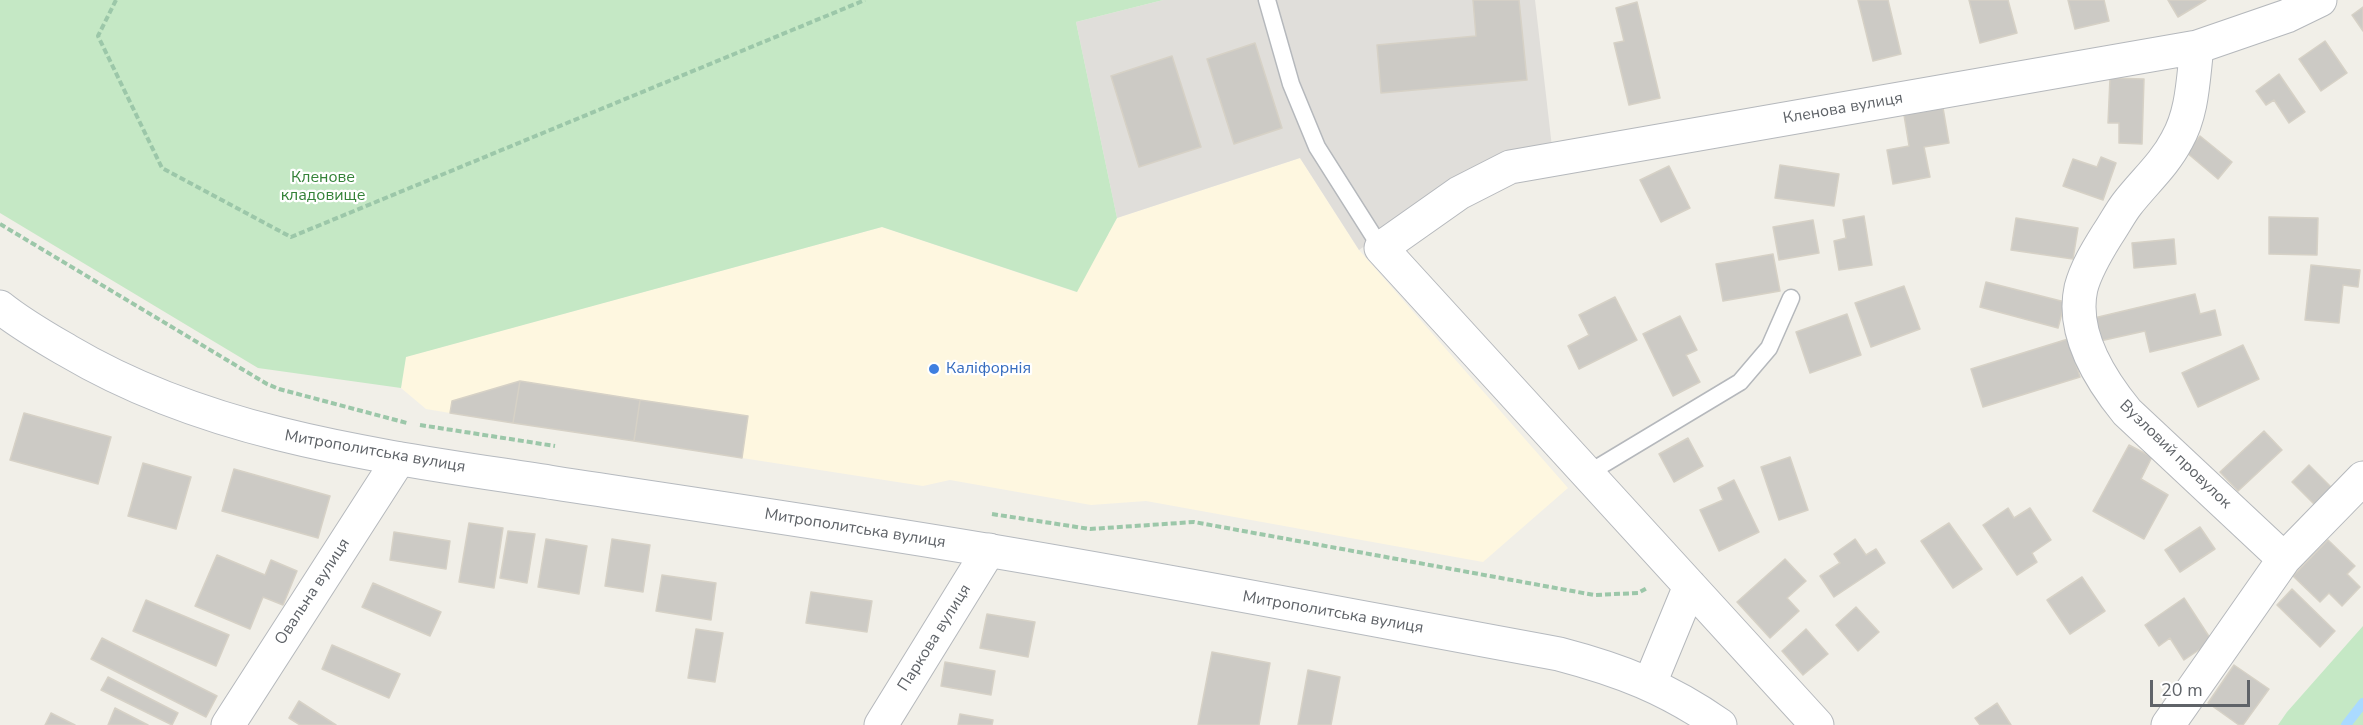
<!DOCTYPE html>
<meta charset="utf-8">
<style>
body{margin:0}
#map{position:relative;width:2363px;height:725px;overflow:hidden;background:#f1efe8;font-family:"Nunito Sans",sans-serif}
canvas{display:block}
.scale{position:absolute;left:2150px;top:680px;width:100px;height:27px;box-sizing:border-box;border:3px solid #5f6368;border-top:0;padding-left:8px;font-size:18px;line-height:21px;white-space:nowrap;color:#5f6368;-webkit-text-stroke:4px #fff;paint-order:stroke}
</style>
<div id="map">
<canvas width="2363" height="725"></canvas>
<div class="scale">20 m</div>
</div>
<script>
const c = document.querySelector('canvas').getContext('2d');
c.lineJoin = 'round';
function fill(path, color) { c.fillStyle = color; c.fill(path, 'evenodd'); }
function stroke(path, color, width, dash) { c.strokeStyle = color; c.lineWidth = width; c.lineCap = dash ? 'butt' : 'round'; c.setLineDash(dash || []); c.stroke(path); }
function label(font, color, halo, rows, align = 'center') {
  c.font = font + ' "Nunito Sans",sans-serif'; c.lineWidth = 4.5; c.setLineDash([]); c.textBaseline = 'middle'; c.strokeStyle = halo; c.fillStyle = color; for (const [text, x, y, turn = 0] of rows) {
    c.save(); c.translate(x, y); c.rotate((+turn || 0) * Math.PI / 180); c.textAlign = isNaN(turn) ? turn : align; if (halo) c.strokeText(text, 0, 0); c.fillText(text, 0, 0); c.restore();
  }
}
fill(new Path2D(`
 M1300 158 1359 250 1568 488 1483 562 1146 501 1091 505 950 480 923 486 742 458 748 416 520 381 452 401 450 413 426 409 401 388 405 357 882 227 1076 292 1117 218Z`), '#fef7e0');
fill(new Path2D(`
 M1163 0H1535L1552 147 1454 183 1359 250 1300 158 1117 218 1076 22Z`), '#e0deda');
fill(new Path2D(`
 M0 0H1163L1076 22 1117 218 1077 292 882 227 406 357 401 388 258 368 0 213Z
 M2363 626V725H2278L2287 712Z`), '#c5e8c5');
stroke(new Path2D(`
 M2346 725 2363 703`), '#aadaff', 10);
const building = new Path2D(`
 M1473 0H1519L1527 80 1381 93 1377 45 1476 36Z
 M1858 0H1888L1901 54 1873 61Z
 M1969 0H2008L2017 33 1980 43Z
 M2068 0H2104L2109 21 2075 29Z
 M2168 0H2206L2178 17Z
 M1637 2 1660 98 1629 105 1614 43 1624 41 1616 8Z
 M2363 7V31L2352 15Z
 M2325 41 2347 73 2321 91 2299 59Z
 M1255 43 1282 128 1234 144 1207 59Z
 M1172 56 1201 147 1139 167 1111 76Z
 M2279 74 2305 112 2289 123 2274 100 2266 105 2256 91Z
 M2110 78 2144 79 2142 144 2119 143V123H2108Z
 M1943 108 1949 143 1924 147 1930 177 1893 184 1887 150 1909 146 1904 115Z
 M2200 136 2232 162 2218 179 2186 152Z
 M2101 157 2116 163 2103 200 2063 186 2073 159 2097 167Z
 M1780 165 1839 174 1834 206 1775 198Z
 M1669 166 1690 208 1661 222 1640 180Z
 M1864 216 1872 265 1839 270 1834 241 1846 238 1843 220Z
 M2269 217 2318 218 2317 255 2269 254Z
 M2016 218 2078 228 2073 259 2011 250Z
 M1813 220 1819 253 1779 260 1773 227Z
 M2174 239 2176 264 2134 268 2132 243Z
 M1773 254 1780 291 1723 301 1716 264Z
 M2311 265 2360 270 2358 287 2343 285 2339 323 2305 320Z
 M1986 282 2065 302 2058 328 1980 307Z
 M1904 286 1920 329 1871 347 1855 303Z
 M2195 294 2200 314 2215 310 2221 335 2150 352 2145 331 2100 341 2094 318Z
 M1615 297 1637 340 1579 369 1568 346 1589 335 1579 315Z
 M1847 314 1861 355 1810 373 1796 332Z
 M1680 316 1697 350 1686 355 1700 382 1673 396 1643 334Z
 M2068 339 2080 377 1983 407 1971 369Z
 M2243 345 2259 379 2198 407 2182 373Z
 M520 381 640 400 634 441 513 423Z
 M520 381 513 423 450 413 452 401Z
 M640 400 748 416 742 458 634 441Z
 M24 413 111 437 98 484 10 460Z
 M2264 431 2282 450 2238 491 2220 472Z
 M1688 438 1703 466 1674 482 1659 454Z
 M2129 445 2152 457 2141 479 2168 495 2144 539 2093 511Z
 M1790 457 1808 510 1779 520 1761 467Z
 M143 463 191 477 176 529 128 516Z
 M2309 465 2336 492 2319 509 2292 482Z
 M234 469 330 496 318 538 222 511Z
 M1734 480 1759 532 1719 551 1700 510 1723 500 1718 488Z
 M2008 508 2014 518 2030 508 2051 540 2032 553 2037 562 2017 575 1983 525Z
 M469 523 503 528 494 588 459 582Z
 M1949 523 1982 569 1953 588 1921 541Z
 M2200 527 2215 549 2180 572 2165 550Z
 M508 531 535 534 527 583 500 578Z
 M394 532 450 541 446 569 390 560Z
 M546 539 587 546 579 594 538 587Z
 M612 539 650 545 643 592 605 586Z
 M1855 539 1866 555 1876 549 1885 563 1834 597 1820 576 1840 563 1834 554Z
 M2328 540 2355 566 2347 574 2360 587 2342 606 2329 593 2320 602 2293 576Z
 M217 555 265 575 271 560 297 571 283 605 263 597 250 629 195 606Z
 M1785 559 1806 581 1787 598 1799 611 1770 638 1737 602Z
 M662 575 716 583 711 620 656 611Z
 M2082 577 2105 611 2070 634 2047 600Z
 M373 583 441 612 430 636 362 607Z
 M2292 589 2335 631 2320 647 2277 605Z
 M811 592 872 601 867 632 806 623Z
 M2184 598 2212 641 2184 660 2170 638 2159 646 2145 625Z
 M146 600 229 635 216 666 133 631Z
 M1856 607 1879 632 1858 651 1836 625Z
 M987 614 1035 622 1028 657 980 648Z
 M696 629 723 633 715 682 688 678Z
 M1806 629 1828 654 1803 675 1782 651Z
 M102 638 217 696 206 717 91 659Z
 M332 645 400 674 389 698 322 669Z
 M1212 652 1270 663 1259 725H1198Z
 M945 662 995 671 991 695 941 686Z
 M2234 665 2269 689 2243 725H2239L2208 703Z
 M1308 670 1340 677 1331 725H1298Z
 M108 677 178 713 172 725 101 690Z
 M299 701 336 725H300L289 718Z
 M1997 703 2011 725H1980L1975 718Z
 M115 708 148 725H108Z
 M51 713 75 725H45Z
 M960 714 993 720 992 725H958Z`);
fill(building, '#cccac5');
stroke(building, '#d6d1c6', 1.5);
const service = new Path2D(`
 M1267 0 1291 84 1317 147 1381 248
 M1587 474 1740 382 1769 348 1791 298`);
const minor = new Path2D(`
 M2197 47C2193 78 2193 112 2177 140 2164 165 2144 182 2127 204 2120 213 2114 225 2107 235 2097 251 2086 269 2081 288 2071 333 2100 379 2127 412L2284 559
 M1650 683 1690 586
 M228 725 399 459
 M881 725 989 550
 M1817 725 1381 248 1459 193 1510 167 2197 47 2287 16 2320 0
 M2168 725 2284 559 2363 478`);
const secondary = new Path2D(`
 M0 307C21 324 44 337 68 351 215 438 389 457 555 483 699 505 843 526 986 550 1178 582 1368 619 1559 654 1620 670 1667 688 1720 725`);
stroke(service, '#b5b8bc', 19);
stroke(minor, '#b5b8bc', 35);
stroke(secondary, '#b6babf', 35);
stroke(new Path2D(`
 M116 0 98 36 162 168 291 237 865 0
 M0 224 267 384 279 389 407 423
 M420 425 555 446
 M992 514 1090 529 1194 522 1594 595 1638 593 1647 588`), '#9cc7a9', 4, [6, 3]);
stroke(service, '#fff', 16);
stroke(minor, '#fff', 33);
stroke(secondary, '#fff', 33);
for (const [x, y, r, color] of [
 [934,369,6,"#3f7fe0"]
]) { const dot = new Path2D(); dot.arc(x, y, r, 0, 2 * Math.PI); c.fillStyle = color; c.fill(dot); stroke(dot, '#fff', 2); }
label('16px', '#5f6368', '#fff', [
 ["Кленова вулиця",1843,109,-10],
 ["Митрополитська вулиця",375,452,10],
 ["Вузловий провулок",2175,455,44],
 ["Митрополитська вулиця",855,529,9],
 ["Овальна вулиця",313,592,-57],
 ["Митрополитська вулиця",1333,613,10],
 ["Паркова вулиця",935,638,-58]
]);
label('16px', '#348238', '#fff', [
 ["Кленове",323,178],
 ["кладовище",323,196]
]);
label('16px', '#366cbe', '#fff', [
 ["Каліфорнія",946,369]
], 'left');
</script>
